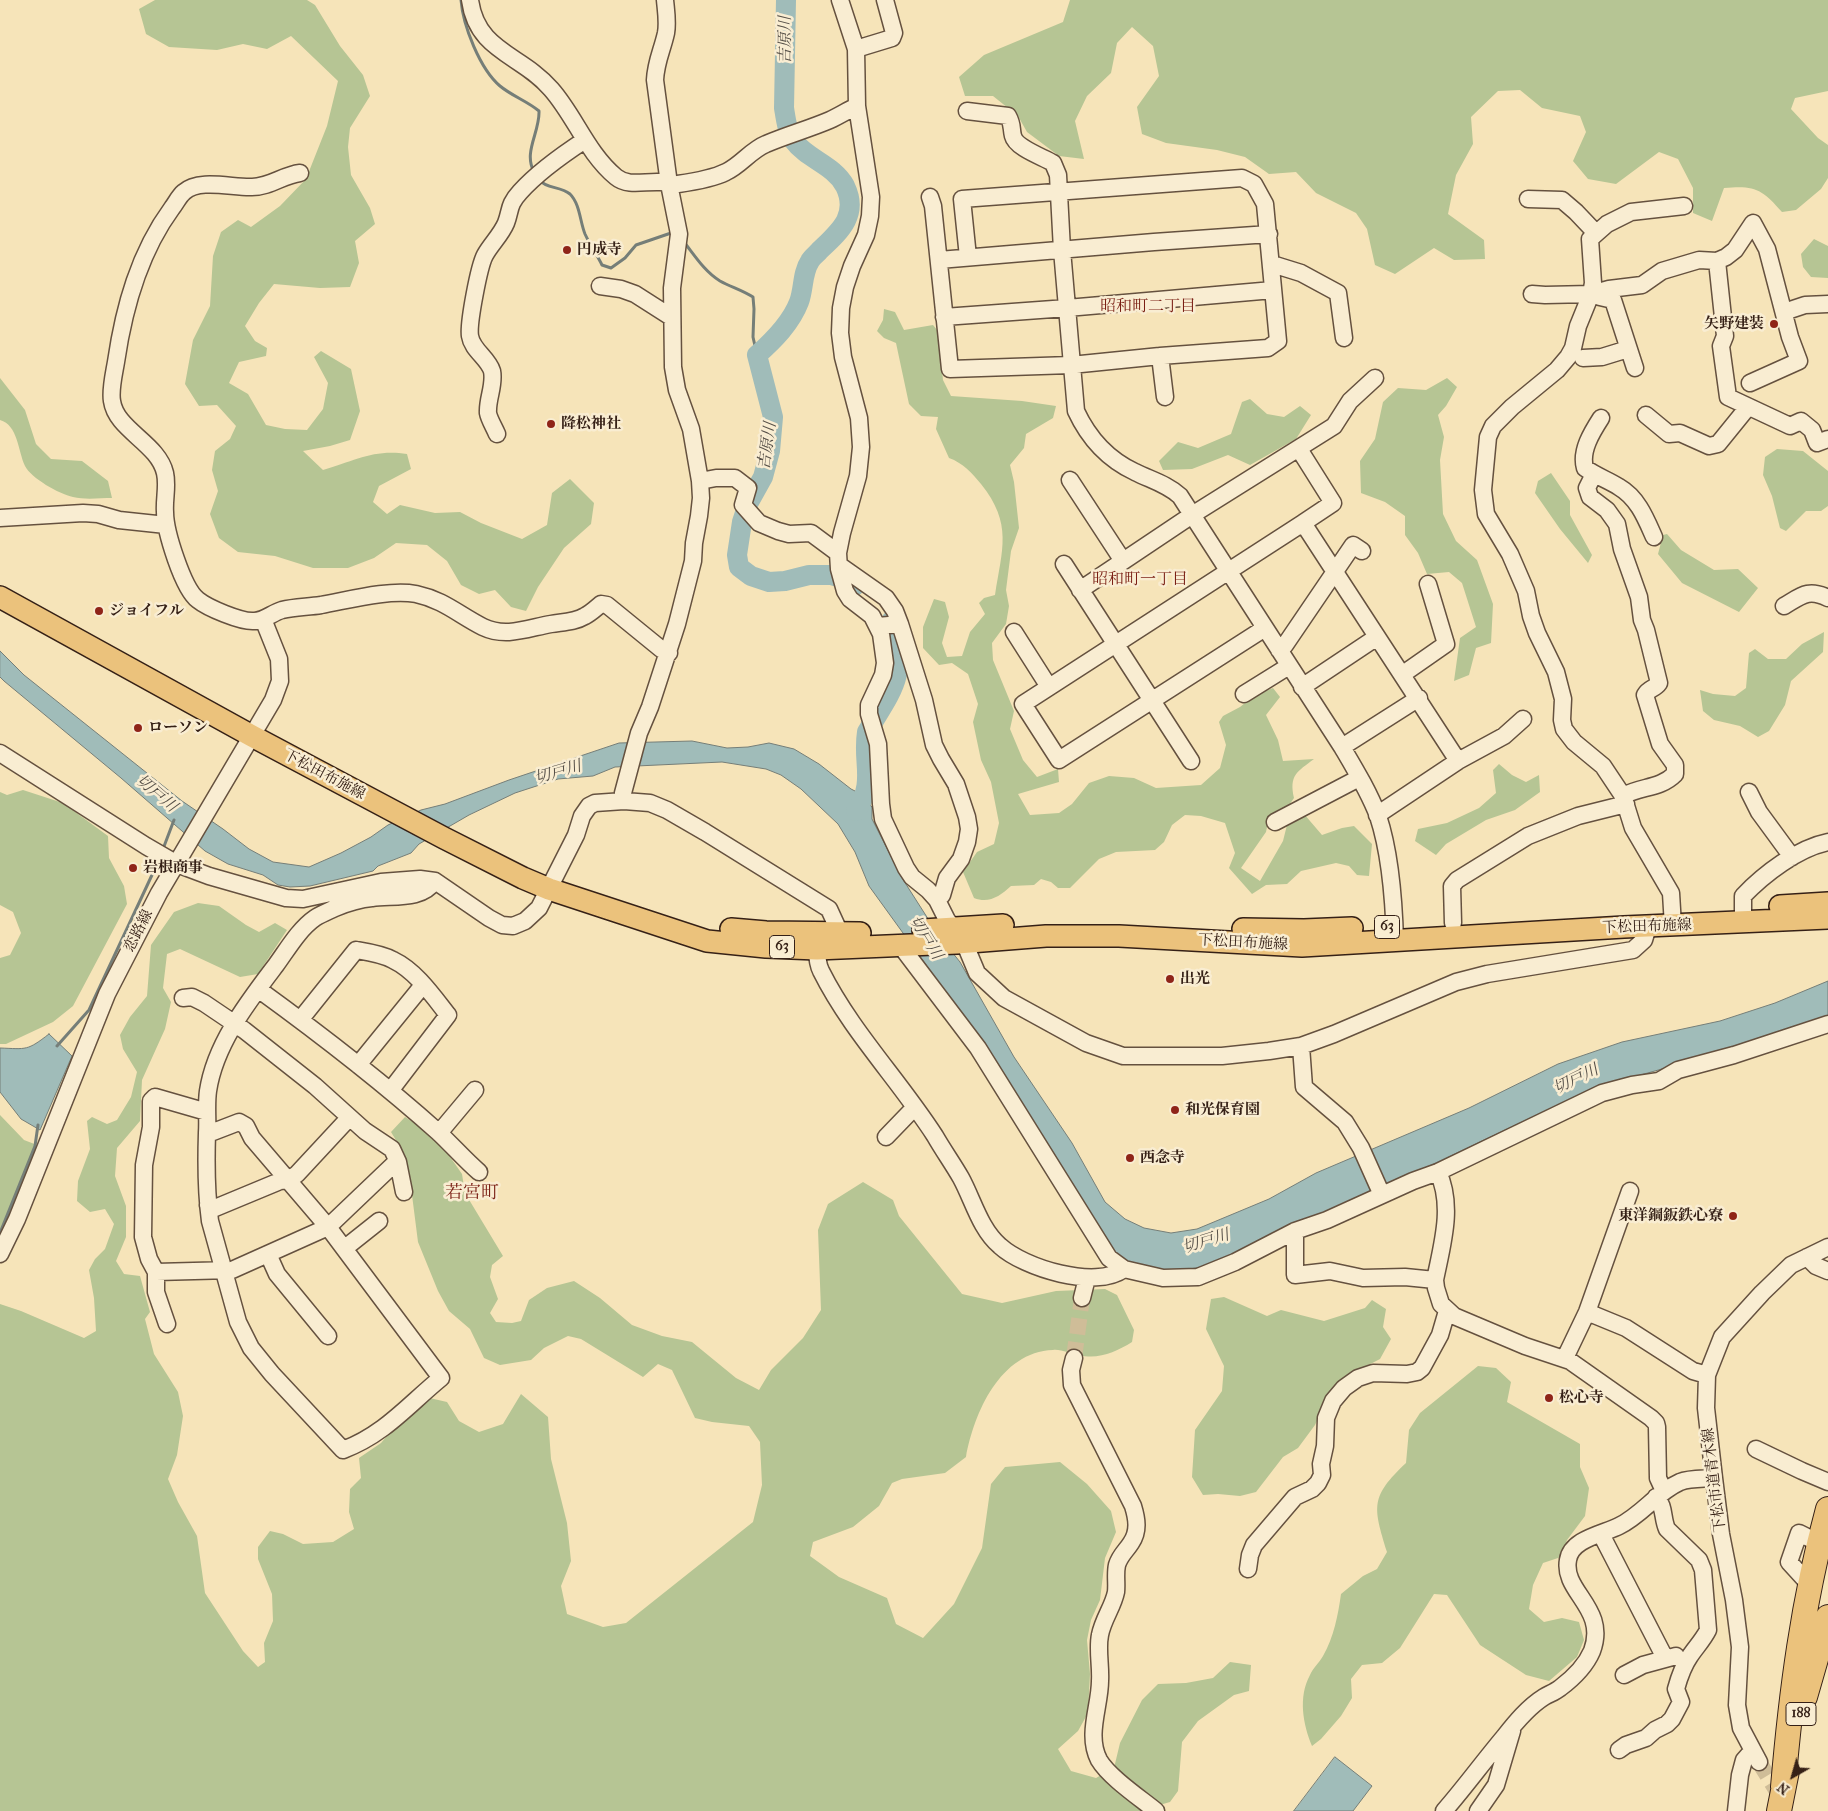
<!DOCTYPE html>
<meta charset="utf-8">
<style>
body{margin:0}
#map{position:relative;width:1828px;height:1811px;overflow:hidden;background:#f6e4b9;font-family:"IM FELL French Canon",serif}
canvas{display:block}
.north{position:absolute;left:1768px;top:1751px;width:50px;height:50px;-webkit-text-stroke:4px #f9edd2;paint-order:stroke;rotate:218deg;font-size:14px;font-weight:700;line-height:20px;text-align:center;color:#352016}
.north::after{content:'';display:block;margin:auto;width:18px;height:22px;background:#352016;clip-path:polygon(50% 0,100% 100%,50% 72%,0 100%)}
</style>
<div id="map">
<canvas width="1828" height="1811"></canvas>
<div class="north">N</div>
</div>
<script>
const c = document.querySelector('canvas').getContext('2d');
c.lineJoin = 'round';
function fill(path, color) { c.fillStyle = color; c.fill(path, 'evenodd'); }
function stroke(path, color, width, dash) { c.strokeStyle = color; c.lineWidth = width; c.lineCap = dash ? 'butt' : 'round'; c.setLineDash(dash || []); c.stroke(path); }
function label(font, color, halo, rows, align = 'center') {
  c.font = font + ' "IM FELL French Canon","Noto Serif JP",serif'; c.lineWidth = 5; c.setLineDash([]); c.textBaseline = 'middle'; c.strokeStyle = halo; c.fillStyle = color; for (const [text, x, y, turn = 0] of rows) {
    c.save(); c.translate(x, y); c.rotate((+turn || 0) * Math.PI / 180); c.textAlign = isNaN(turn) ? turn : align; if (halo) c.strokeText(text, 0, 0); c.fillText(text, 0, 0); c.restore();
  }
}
fill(new Path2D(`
 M155 0H307L315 5 340 46 363 75 370 96 350 128 348 147 351 175 370 208 375 224 355 241 359 263 350 287 320 288 274 284 259 303 245 326 255 341 267 348 266 356 239 362 229 383 248 394 266 425 285 429 307 430 323 409 328 383 314 357 321 351 351 369 360 411 350 440 330 446 303 451 323 470C355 461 373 449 407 454L411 469 379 486 373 502 387 514 400 505 435 513 460 512 481 523 522 539 547 525 552 493 570 479 594 503 591 524 564 548 538 587 526 611 511 607 495 590 479 594 461 585 447 561 427 545 396 543 374 558 348 568H313L275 556 238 552 219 538 210 514 218 491 212 470 215 451 230 439 236 426 217 405 199 406 185 384 193 340 210 306 213 256 221 232 238 220 251 227 280 206 306 179 327 126 338 81 291 36 267 49 243 44 217 50 169 47 146 34 139 9Z
 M1070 0H1828V91L1795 98 1791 109 1818 138 1828 145V178L1821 189 1796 210 1782 212C1762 189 1755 185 1724 188L1712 221 1693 213V188L1678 159 1659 152 1616 184 1588 179 1573 161 1586 132 1580 116 1542 108 1520 90 1498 91 1471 117 1473 144 1456 175 1448 214 1484 240 1485 259 1454 260 1434 248 1395 274 1375 265 1367 229 1356 213 1316 193 1296 172 1269 174 1245 157 1217 150 1166 143 1142 134 1137 107 1159 76 1153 46 1132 27 1117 43 1111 73 1087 96 1075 121 1084 159 1059 156 1027 132 1018 116 993 96H965L959 77 984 55 1063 22Z
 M1814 239 1828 246V278L1811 277 1803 267 1801 254Z
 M884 309 895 312 904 330 933 325 938 331 943 380 951 396 1022 401 1056 406 1053 418 1026 434 1024 448 1010 465 1014 482 1019 528 1011 551 1006 590 1009 606 1006 624 992 643 993 660 1014 711 1010 729 1023 760 1037 777 1058 769 1059 782 1018 794 1030 815 1059 813 1072 804 1089 783 1109 776 1134 778 1156 788 1201 785 1220 768 1226 745 1219 722 1223 716 1240 707 1255 695 1273 688 1280 697 1266 715 1278 740 1283 761 1314 759C1297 772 1289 775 1294 798L1285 811 1269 817 1266 832 1241 868 1260 881 1283 841 1287 825 1304 814 1322 835 1342 828 1354 826 1372 844 1369 876 1357 875 1349 866 1336 863 1301 871 1287 884 1266 885 1252 894 1229 868 1235 853 1225 823 1201 816 1185 815 1172 825 1164 842 1155 850 1116 852 1099 859 1070 888H1058L1051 882 1041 879 1034 885 1011 886C1000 896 989 904 974 898L963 872 977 852 994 844 999 823 991 782 981 760 973 722 978 704 968 674 952 663 939 665 923 648V627L934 599 945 602 949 617 942 643 947 657 962 656 970 632 985 614 979 603 984 598 995 595C1002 549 1013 524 981 484 972 473 963 463 949 458L936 429 938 417 921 416 909 404 896 343 884 338 877 331 883 320Z
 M0 378 25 410 36 444 51 459 82 461 108 481 112 498C100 498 85 500 73 497 59 494 31 478 25 466 18 451 18 425 0 420Z
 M1447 378 1457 387 1446 406 1438 415 1444 437 1440 460 1443 514 1456 541 1477 560 1493 604 1491 643 1476 648 1469 675 1454 681 1460 638 1476 627 1462 583 1449 572 1427 574 1418 553 1405 535V516L1385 502 1361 493 1360 461 1375 439 1383 402 1398 388 1426 390Z
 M1250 399 1267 414 1284 417 1300 406 1311 415 1296 439 1250 465 1228 455 1192 469 1163 470 1159 461 1178 442 1198 448 1231 434 1242 402Z
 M1777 449 1803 451 1828 471V506L1821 511H1806L1786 531 1780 528 1772 496 1763 475 1765 457Z
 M1551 473 1570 501V515L1592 555 1588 563 1560 529 1535 493 1538 481Z
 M1667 534 1681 550 1714 570 1738 569 1758 588 1739 612 1682 583 1658 554 1663 535Z
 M1824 632 1823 652 1791 681 1785 705 1769 731 1758 737 1740 726 1714 720 1703 711 1700 690 1713 694 1735 696 1746 688 1749 653 1755 649 1768 659H1786L1802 644Z
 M1499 764 1512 775 1526 782 1539 775 1540 792 1515 810 1486 820 1446 844 1436 855 1415 841 1418 829 1447 823 1479 808 1496 793 1493 770Z
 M23 790 63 803 108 836 109 858 124 886 127 904 73 1006 53 1022 6 1044H0V958L10 955 21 933 13 912 0 905V792L7 795Z
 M198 903 219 906 246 925 259 932 275 923 287 930 258 974 240 977 180 949 167 954 163 988 171 1002 165 1029 142 1080 140 1121 117 1148 115 1176 126 1206V1237L116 1261 124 1274 140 1276 150 1312 145 1319 154 1354 178 1392 183 1416 177 1455 168 1479 178 1502 197 1536 205 1593 243 1651 258 1667 265 1662 264 1643 273 1621 272 1594 258 1559V1547L270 1531 283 1534 303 1544 333 1542 354 1529 349 1512 350 1489 361 1478 359 1458 381 1443 421 1396 447 1402 459 1421 479 1432 503 1424 521 1394 548 1417 551 1459 567 1523 571 1561 561 1586 567 1614 603 1627 626 1623 753 1522 762 1485 760 1442 749 1426 712 1422 695 1418 672 1370 658 1364 643 1377 581 1339 568 1336 544 1348 531 1360 500 1365 484 1358 470 1329 449 1311 438 1291 418 1242 412 1195 405 1155 391 1132 405 1117 416 1124 446 1151 462 1174 465 1193 503 1256 492 1265 490 1277 498 1299 490 1313 496 1322 512 1323 521 1321 529 1300 547 1288 574 1281 600 1298 632 1325 662 1336 692 1342 736 1378 759 1390 771 1370 803 1338 821 1310 818 1230 828 1204 863 1182 893 1200 899 1216 962 1294 1002 1303 1056 1291 1105 1289 1117 1295 1134 1330 1132 1342C1116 1352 1098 1360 1079 1355 1071 1354 1061 1349 1053 1350 1000 1352 974 1413 966 1457L945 1473 902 1479 892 1483 879 1506 853 1527 813 1542 810 1556 839 1577 887 1598 896 1624 923 1638 954 1604 982 1548 991 1484 1005 1467 1060 1462 1087 1484 1111 1511 1116 1532 1105 1558 1100 1600 1091 1620 1087 1640 1090 1674 1088 1713 1078 1731 1058 1749 1071 1771 1096 1778 1114 1768 1120 1743 1142 1700 1158 1684 1186 1683 1213 1678 1230 1662 1251 1665 1249 1691 1234 1695 1198 1721 1182 1742 1178 1791 1170 1802 1156 1806 1149 1811H0V1304L21 1311 84 1338 96 1331 94 1298 89 1270 95 1259 105 1249 114 1224 105 1209 90 1212 77 1201 78 1181 90 1149 87 1121 92 1117 107 1124 117 1120 131 1097 137 1072 123 1049 120 1035 130 1017 147 996 151 945 174 912Z
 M0 1115 24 1140 37 1145 0 1237Z
 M1224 1297 1267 1316 1281 1310 1324 1321 1365 1308 1372 1300 1386 1309 1383 1327 1391 1339 1380 1359 1347 1376 1329 1396 1315 1425 1298 1448 1283 1457 1256 1492 1240 1496 1218 1494 1203 1495 1192 1477 1195 1430 1222 1391 1224 1366 1206 1329 1211 1299Z
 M1478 1366 1496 1368 1511 1382 1507 1402 1580 1444V1467L1589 1488 1585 1516 1567 1540 1561 1557 1543 1563 1533 1585 1529 1609 1544 1622 1562 1618 1579 1622 1584 1640 1577 1657 1549 1681 1526 1675 1480 1645 1447 1595 1434 1594 1400 1648 1382 1663 1362 1665 1351 1679 1352 1698 1341 1716 1321 1739 1312 1746C1303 1724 1298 1697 1310 1675 1313 1668 1319 1663 1323 1656 1334 1637 1338 1615 1341 1594L1363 1576 1377 1569 1387 1552C1373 1506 1370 1497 1406 1463L1409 1430 1420 1413Z`), '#b6c594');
const water = new Path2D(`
 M0 651 24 675 182 801 223 829 249 849 273 862 309 867 341 853 371 837 388 825 421 810 445 804 509 780 619 743 692 741 727 748 748 747 769 743 794 749 819 764 851 789 855 791 872 807V819L902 878 939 936 960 962 1014 1057 1072 1143 1105 1202 1125 1219 1144 1228 1171 1233 1197 1229 1269 1199 1316 1173 1469 1108 1558 1064 1622 1042 1720 1021 1775 1003 1828 981V1017L1762 1041 1594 1088 1410 1175 1214 1265 1177 1271 1148 1269 1131 1264 1118 1257 963 1016 869 886 855 852 838 824 801 789 781 775 766 769 722 762 615 767 593 776 558 779 515 793 469 815 419 844 411 853 378 866 373 871 310 886 290 887 278 885 263 875 228 864 205 851 121 778 4 681 0 677Z
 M49 1034 72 1056 40 1130 21 1119 0 1092V1048C27 1049 27 1051 49 1034Z
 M1335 1757 1372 1786 1353 1811H1294Z`);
fill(water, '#a0bcb9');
stroke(water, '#757e78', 1);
stroke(new Path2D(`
 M461 0C463 26 480 69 500 86 512 96 527 101 539 111 540 132 523 152 534 172
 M539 180C547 189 560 186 570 194 580 204 580 222 585 234 590 245 597 255 602 265L611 268 625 258 636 245 671 233 673 234
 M684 242C695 256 705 272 720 281 731 287 742 290 753 297L754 309 753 337 757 355
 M163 849 174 820
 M57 1046 89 1010 159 860
 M0 1233 35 1146 38 1125`), '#757e78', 3);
stroke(new Path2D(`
 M786 0 784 108C786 120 787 131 794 141 807 159 834 165 845 186 859 215 840 231 820 250 817 254 812 257 810 261 802 273 804 289 799 302 791 323 774 340 757 355L773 417 770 451 763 477 748 504 742 522 737 555 739 567 751 576 769 582 785 581 809 575H831L851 581 856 585
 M856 811C876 782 862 763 867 732 893 689 909 673 891 621`), '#a0bcb9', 20);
stroke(new Path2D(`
 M1074 1358 1082 1298
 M1759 1762 1783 1801`), '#cfbd98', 16, [16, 8]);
const minor = new Path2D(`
 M470 0C477 52 521 54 551 89 575 116 587 153 616 177 628 187 645 181 660 182 666 182 672 185 678 184 692 182 714 178 726 172 741 165 751 150 766 144 787 135 809 129 830 120 839 116 848 110 857 106
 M840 0 856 49 857 106 871 197 870 216 866 235 852 266 845 287 841 308 840 333 843 357 859 418 861 447 858 476 842 533 838 553 839 569 845 591 850 599 872 616 881 634 885 663 883 675 869 705V714L878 744 881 804 883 819 906 868 912 877 928 890 937 900 947 920 964 942 977 973 1004 998 1086 1043 1123 1056H1222L1269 1051 1301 1046 1334 1034 1456 982 1487 974 1633 950 1644 940 1648 927
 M856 49 892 38 894 33 885 0
 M967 111 1008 116C1013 125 1011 128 1013 136 1016 148 1043 157 1053 163L1058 175 1062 250 1076 411C1089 439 1107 459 1135 472 1151 480 1167 484 1180 496L1342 747C1355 769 1369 792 1378 816 1390 852 1394 903 1395 942
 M300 173C283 175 270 187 252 187 233 188 199 178 184 192 179 196 176 203 172 208 139 253 124 307 116 362 114 374 110 390 112 401 116 430 158 443 165 473 168 486 164 499 165 512 165 531 183 589 198 600 208 608 241 622 254 621 264 621 272 613 282 610 294 607 308 607 321 605 349 600 389 589 416 594 444 600 459 615 483 627 506 638 528 628 551 624 563 622 575 622 585 616 591 613 596 608 601 604L607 605 661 649 669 653
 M930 197 933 206 950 369 1071 365 1160 356 1268 348 1278 341 1265 204 1254 184 1242 178 962 199 968 257
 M1528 199 1562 200 1576 212 1595 232
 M939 260 1154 242 1269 234
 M1717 261 1725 336 1721 346 1728 397 1790 426 1801 421 1812 430 1817 443 1828 439
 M1272 264 1301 273 1338 293 1344 338
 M600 286 621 289 635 294 671 317
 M1595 293 1600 297 1613 300 1635 368
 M1532 294 1545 295 1591 294 1609 289 1642 285 1662 271 1699 260 1717 261 1726 257 1735 250 1753 223 1767 249 1790 337 1799 361 1750 383
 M1784 312 1805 305 1828 304
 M944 317 1067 308 1273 290
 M1160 356 1165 397
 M1583 358 1602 357 1628 349
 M1646 415 1669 434 1680 433 1709 446 1718 444 1748 407
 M1601 418C1592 432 1580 451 1585 468 1596 476 1608 480 1619 487 1638 498 1646 519 1654 537
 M497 434C494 427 489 419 488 413 487 399 495 385 492 371 488 358 472 350 470 336 468 324 479 266 485 255 491 244 501 235 506 223 511 210 508 205 520 192 538 172 562 155 585 140
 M1299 449 1333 503 1303 523
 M1594 474 1587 488 1590 497 1607 510 1617 524 1622 549 1639 597 1642 620 1646 630 1659 683C1655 689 1649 688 1645 695L1660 744 1675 765V774C1660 789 1641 786 1623 796
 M1070 480 1123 561
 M700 481 716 478H735L748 488 743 505 759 523 778 531 789 534 811 533 838 553
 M0 518 83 513 98 514 119 520 166 525
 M1064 564 1191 761
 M839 565 886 598 895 611 900 624
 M1080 590 1192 515 1334 426 1350 401 1375 378
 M1784 606C1801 596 1808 588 1828 598
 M878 626 900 624 924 700 934 745 941 759 956 784 967 817 969 829 967 842 961 859 947 878 942 895 937 900
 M1265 628 1059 760 1023 704 1303 523 1458 761
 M1014 632 1049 687
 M1279 650 1285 645 1353 545 1362 551
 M1403 674 1446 644 1428 584
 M1302 687 1377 637
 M1244 694 1289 666
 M1342 747 1419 698
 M0 753 146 846 177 864 209 876 286 898 303 899 381 882 420 879 435 881 489 918 502 925 513 926 525 921 539 908 576 835 582 816 589 806 595 803 624 801 650 803 667 810 705 832 829 909 840 933 841 943
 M1749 792 1759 812 1792 857
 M624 801 623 793 639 733 650 707 677 624 693 561 694 543 699 516 701 498 700 481 691 429 677 390 673 367 672 288 679 234 669 184 655 80C656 61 662 51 666 33 668 22 666 11 665 0
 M1377 815 1458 761 1504 736 1523 719
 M1275 822 1359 778
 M1743 922V896C1764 874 1798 848 1828 842
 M1453 923 1452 886 1457 880 1528 836 1578 816 1626 804
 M1673 926 1671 893 1633 828 1623 796 1603 766 1574 742 1564 729 1562 720 1563 699 1556 672 1537 633 1531 616 1526 591 1510 554 1486 514 1483 490 1488 437 1493 426 1512 407 1557 370 1568 357 1573 348 1578 326 1591 294 1593 283 1590 239 1607 224 1631 212 1684 206
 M816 938C817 948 816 962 821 971 851 1031 899 1080 935 1136 943 1150 953 1164 961 1178 973 1200 980 1229 1000 1246 1024 1268 1096 1290 1124 1269
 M900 945 978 1048 1109 1258 1124 1269 1163 1278 1198 1277 1235 1262 1295 1231 1327 1220 1413 1181 1438 1172 1602 1093 1632 1085 1659 1081 1678 1070 1734 1055 1828 1024
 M258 989C320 1034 381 1081 438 1132 452 1145 465 1160 479 1172
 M183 998 192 997 204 1003 244 1030 315 1086 365 1131 392 1149 398 1162 404 1192
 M300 1020 356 950C368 952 382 954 393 960 416 971 433 996 448 1015L390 1091
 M1301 1046 1304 1087 1345 1122 1361 1148 1382 1195
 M358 1065 423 985
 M207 1132H213L239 1122 246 1126 252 1138 328 1227 441 1378C408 1405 385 1434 343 1450L272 1374 251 1348 238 1322 210 1221C206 1191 206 1163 207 1133 208 1119 206 1105 208 1091 215 1044 248 1002 276 965 287 950 299 929 315 918 321 914 329 911 335 908 347 903 359 899 372 898 393 895 421 901 435 881
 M439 1133 475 1090
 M886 1137 914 1108
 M1438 1172C1454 1206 1442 1245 1435 1280L1436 1288 1441 1304 1454 1316 1525 1346 1570 1361 1651 1418 1656 1423 1657 1427 1658 1478 1664 1491
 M208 1205 215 1208 280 1181 289 1180 297 1174 349 1118
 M1295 1231V1275L1330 1271 1363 1278 1405 1277 1435 1280
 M345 1248 379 1221
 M0 1254 17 1219 107 994 159 893 273 700 280 681 279 659 263 619
 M268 1254 277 1274 328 1336
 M1807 1257 1816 1266 1828 1271
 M156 1272 232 1270 328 1227 393 1165 398 1162
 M1082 1298 1087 1278
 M1587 1312 1626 1328 1693 1371 1707 1375
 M167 1324 156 1292V1272L149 1259 143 1237 144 1165 151 1127V1101L155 1097 207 1112
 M1074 1358 1071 1370 1072 1385 1133 1506C1137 1519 1139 1531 1131 1543 1126 1551 1120 1555 1117 1565 1115 1574 1117 1583 1116 1592 1113 1607 1103 1619 1100 1635 1097 1649 1101 1666 1100 1681 1100 1706 1086 1735 1099 1760 1109 1777 1140 1798 1156 1811
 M1565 1358 1587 1312 1630 1191
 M1756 1449 1802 1471 1828 1482
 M1601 1534 1665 1658
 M1248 1569 1250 1555 1254 1545 1295 1497 1312 1489 1318 1483 1322 1475 1321 1464 1325 1446 1326 1418 1333 1401 1344 1388 1358 1378 1373 1373 1407 1374 1417 1372 1422 1368 1440 1335 1447 1311
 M1810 1585 1789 1562 1799 1533 1819 1543
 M1624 1675 1643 1665 1676 1656
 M1619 1750 1626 1745 1646 1738 1655 1730 1667 1724 1672 1719 1681 1702 1676 1689C1679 1678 1683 1666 1690 1656 1696 1647 1703 1640 1708 1630L1703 1570 1699 1560 1667 1529C1662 1518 1665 1506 1656 1497
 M1759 1762 1741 1728 1737 1705 1740 1647 1734 1600 1721 1534 1714 1478 1706 1408 1707 1375 1722 1337 1762 1293 1791 1265 1828 1247
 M1444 1811C1465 1787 1483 1762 1504 1737 1515 1723 1528 1707 1544 1697 1549 1694 1555 1692 1560 1688 1572 1679 1586 1665 1592 1651 1608 1608 1562 1592 1568 1560 1571 1539 1603 1534 1619 1526 1642 1515 1657 1492 1680 1482 1690 1478 1704 1479 1714 1478
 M1478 1811 1496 1785 1512 1731
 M1736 1811 1740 1775 1744 1760 1752 1751`);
const major = new Path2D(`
 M0 597 252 736 444 838 523 878 549 889 707 941 766 947 817 949 957 943 1046 936H1119L1302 946 1624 927 1828 918
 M1780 906 1828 903
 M731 929 766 932 860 933
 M1243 929 1304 930 1352 928
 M923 930 1003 925`);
const highway = new Path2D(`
 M1805 1697 1828 1617
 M1783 1787C1791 1693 1803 1600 1828 1509
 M1779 1811 1787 1771`);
stroke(minor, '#65513f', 19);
stroke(major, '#352016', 24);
stroke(highway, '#352016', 26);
stroke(minor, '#f9edd2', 16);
stroke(major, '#ebc27c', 21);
stroke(highway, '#ebc27c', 24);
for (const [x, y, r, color] of [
 [567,250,5,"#8f2418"],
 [1774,324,5,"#8f2418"],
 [551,424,5,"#8f2418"],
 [99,611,5,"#8f2418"],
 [138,728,5,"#8f2418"],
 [133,868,5,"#8f2418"],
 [1170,979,5,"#8f2418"],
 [1175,1110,5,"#8f2418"],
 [1130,1158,5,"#8f2418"],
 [1733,1216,5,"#8f2418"],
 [1549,1398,5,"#8f2418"]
]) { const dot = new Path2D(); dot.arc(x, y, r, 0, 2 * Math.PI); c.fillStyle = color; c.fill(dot); stroke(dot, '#f9edd2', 2); }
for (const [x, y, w] of [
 [1387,927,25],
 [782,947,25],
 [1801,1714,30]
]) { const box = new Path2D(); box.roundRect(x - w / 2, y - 11.5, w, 23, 4); c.fillStyle = '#f9edd2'; c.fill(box); stroke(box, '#352016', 1); }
label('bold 14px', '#352016', null, [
 ["63",1387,927],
 ["63",782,947],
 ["188",1801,1714]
]);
label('bold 15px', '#352016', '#f9edd2', [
 ["円成寺",577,250],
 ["矢野建装",1764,324,"right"],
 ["降松神社",561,424],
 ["ジョイフル",109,611],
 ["ローソン",148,728],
 ["岩根商事",143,868],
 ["出光",1180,979],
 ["和光保育園",1185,1110],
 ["西念寺",1140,1158],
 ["東洋鋼鈑鉄心寮",1723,1216,"right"],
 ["松心寺",1559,1398]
], 'left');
label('15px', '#352016', '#f9edd2', [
 ["下松田布施線",324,775,28],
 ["下松田布施線",1647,927,-2],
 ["恋路線",139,931,-63],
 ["下松田布施線",1243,943,3],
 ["下松市道青木線",1715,1480,-97]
]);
label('italic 16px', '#554f47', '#f9edd2', [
 ["吉原川",786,40,-90],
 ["吉原川",768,446,-82],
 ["切戸川",558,773,-16],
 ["切戸川",156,794,40],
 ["切戸川",925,938,58],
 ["切戸川",1576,1080,-26],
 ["切戸川",1206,1242,-17]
]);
label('16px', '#7a1f14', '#f9edd2', [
 ["昭和町二丁目",1148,307],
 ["昭和町一丁目",1140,580]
]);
label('18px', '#7a1f14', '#f9edd2', [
 ["若宮町",472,1194]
]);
</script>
